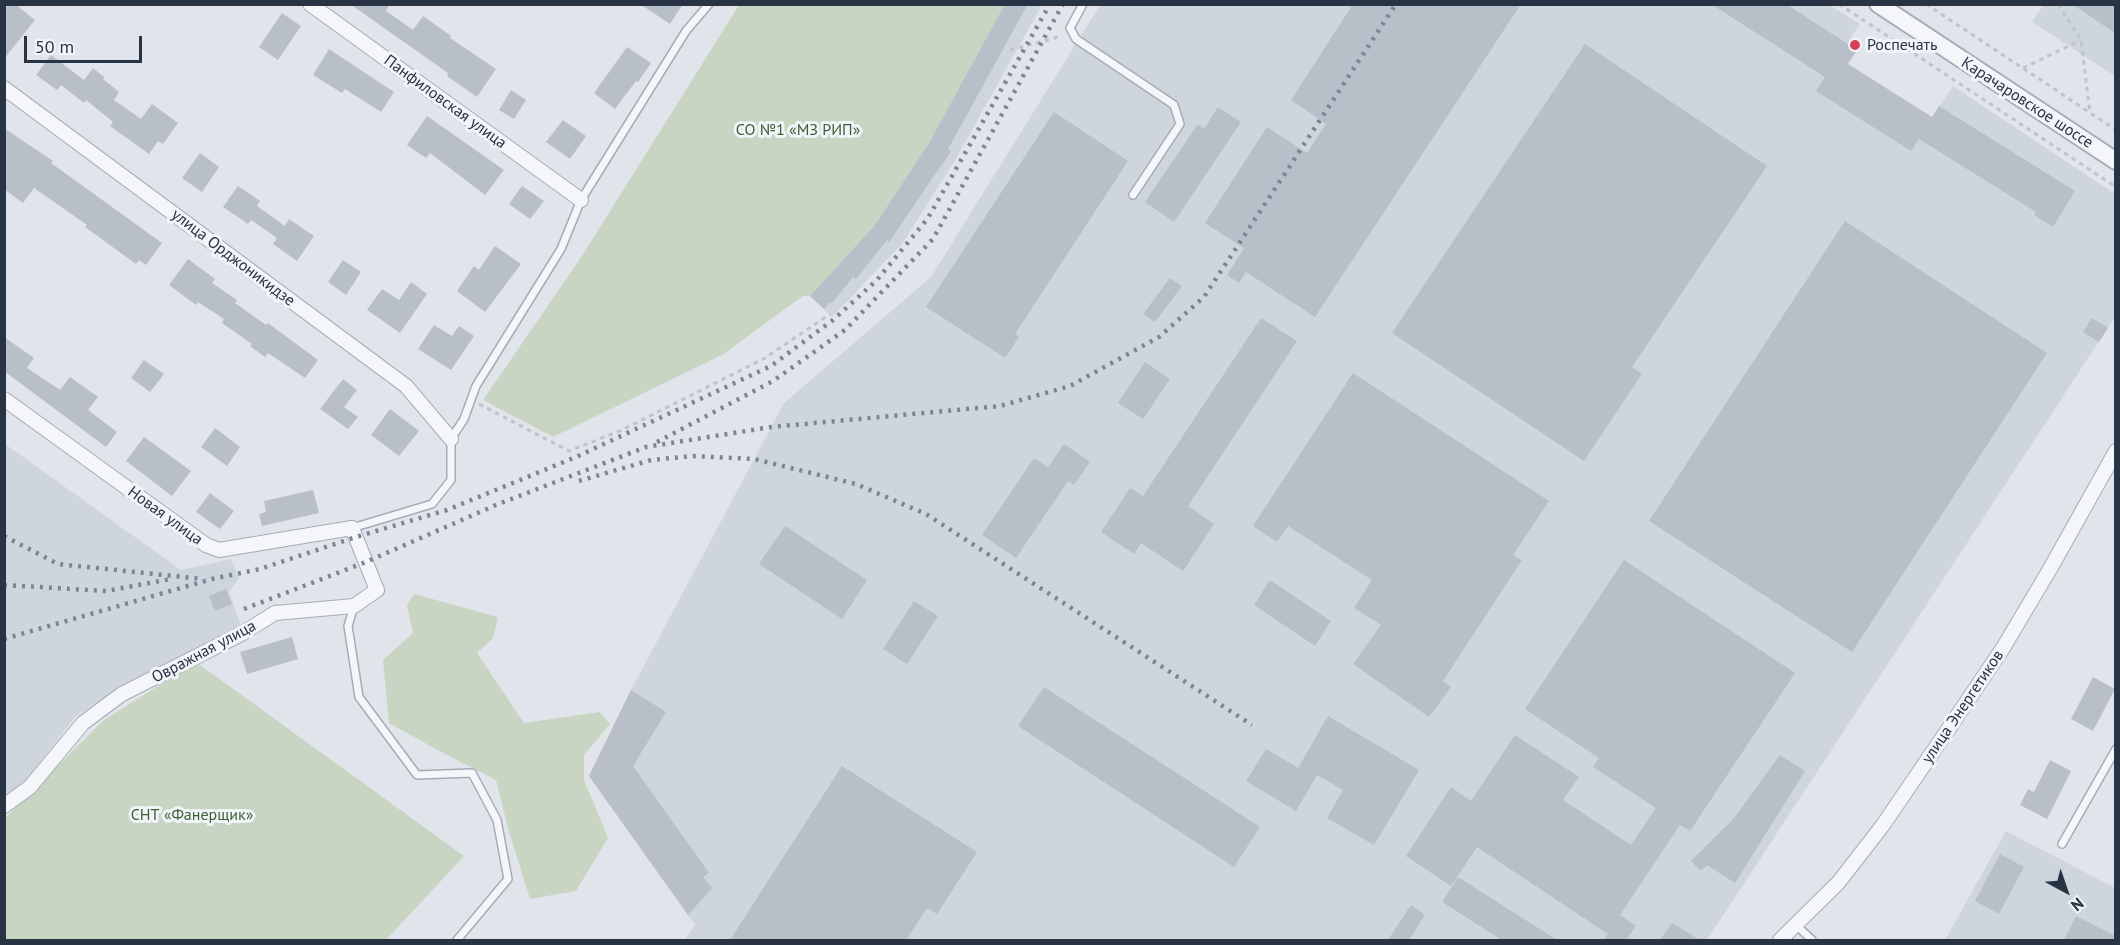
<!DOCTYPE html>
<meta charset="utf-8">
<style>
body{margin:0}
#map{position:relative;width:2120px;height:945px;overflow:hidden;background:#e1e5eb;font-family:"PT Sans",sans-serif}
canvas{display:block}
.frame{position:absolute;inset:0;border:6px solid #283344;pointer-events:none}
.north{position:absolute;left:2036px;top:861px;width:60px;height:60px;-webkit-text-stroke:4px #f1f4f8;paint-order:stroke;rotate:140deg;font-size:16px;font-weight:700;line-height:24px;text-align:center;color:#283344}
.north::after{content:'';display:block;margin:auto;width:21px;height:27px;background:#283344;clip-path:polygon(50% 0,100% 100%,50% 72%,0 100%)}
.scale{position:absolute;left:24px;top:36px;width:118px;height:27px;box-sizing:border-box;border:3px solid #283344;border-top:0;padding-left:8px;font-size:18px;line-height:21px;white-space:nowrap;color:#283344;-webkit-text-stroke:4px #f1f4f8;paint-order:stroke}
</style>
<div id="map">
<canvas width="2120" height="945"></canvas>
<div class="frame"></div>
<div class="north">N</div>
<div class="scale">50 m</div>
</div>
<script>
const c = document.querySelector('canvas').getContext('2d');
c.lineJoin = 'round';
function fill(path, color) { c.fillStyle = color; c.fill(path, 'evenodd'); }
function stroke(path, color, width, dash) { c.strokeStyle = color; c.lineWidth = width; c.lineCap = dash ? 'butt' : 'round'; c.setLineDash(dash || []); c.stroke(path); }
function label(font, color, halo, rows, align = 'center') {
  c.font = font + ' "PT Sans",sans-serif'; c.lineWidth = 6; c.setLineDash([]); c.textBaseline = 'middle'; c.strokeStyle = halo; c.fillStyle = color; for (const [text, x, y, turn = 0] of rows) {
    c.save(); c.translate(x, y); c.rotate((+turn || 0) * Math.PI / 180); c.textAlign = isNaN(turn) ? turn : align; if (halo) c.strokeText(text, 0, 0); c.fillText(text, 0, 0); c.restore();
  }
}
fill(new Path2D(`
 M1005 5H1042L954 162 902 244 832 317 810 296 875 225 929 143Z
 M1100 5H1829L1860 24 1838 58 1932 117 1953 86 2115 194V317L1707 940H685L695 925 589 776 631 690 784 403 931 277Z
 M2043 5H2115V76L2032 22Z
 M5 444 181 570 231 559 239 578 229 592 242 628 123 685 75 717 19 790 5 799Z
 M2006 831 2115 888V940H1945Z`), '#cfd5dd');
fill(new Path2D(`
 M739 5H1005L929 143 875 225 810 296H803L722 355 553 437 483 400 582 256Z
 M414 594 498 617 493 638 477 653 524 723 600 712 610 724 584 755V780L608 838 576 891 530 899 509 832 496 780 443 753 389 723 383 660 413 633 407 606Z
 M196 662 464 856 386 940H5V818L104 720Z`), '#c8d5c2');
fill(new Path2D(`
 M9 4H15L35 20 4 59V10Z
 M350 4H390L386 11 413 30 423 16 451 36 450 38 496 69 477 97 447 76 448 73Z
 M640 4H683L670 24Z
 M1005 4H1028L948 149 951 151 889 242 887 240 856 279 853 277 832 303 830 302 824 309 810 296 875 225 929 143Z
 M1353 4H1521L1315 317 1246 272 1239 283 1227 275 1244 248 1205 223 1267 127 1307 153 1326 124 1291 100Z
 M1711 4H1786L1857 50 1848 64 1932 117 1939 106 2075 191 2053 227 2034 215 2036 212 1919 139 1911 151 1816 91 1825 77Z
 M2072 4H2115V33Z
 M282 13 301 26 278 60 259 47Z
 M1585 44 1767 166 1632 367 1642 374 1584 461 1392 333Z
 M627 47 651 63 638 82 636 81 615 109 594 93Z
 M329 49 394 92 381 112 345 89 342 93 313 75Z
 M51 55 84 80 93 68 104 77 103 79 119 92 114 100 141 119 152 104 178 123 163 144 158 141 149 154 110 126 113 122 86 100 84 103 61 85 57 90 36 75Z
 M511 90 526 100 514 119 499 110Z
 M1218 107 1241 122 1174 222 1145 202 1198 124 1204 129Z
 M1054 112 1128 161 1015 334 1019 337 1005 358 926 307Z
 M427 116 504 170 485 195 430 153 426 158 407 145Z
 M563 120 586 136 570 159 546 142Z
 M4 128 53 161 51 163 162 243 146 265 139 260 136 264 85 227 87 225 34 188 23 203 4 189Z
 M200 153 219 167 202 192 182 178Z
 M238 186 260 201 257 206 285 226 289 219 314 236 297 261 273 244 277 238 251 220 248 224 223 207Z
 M522 186 544 201 530 219 509 204Z
 M1845 221 2047 353 1852 652 1649 521Z
 M495 246 521 264 485 312 457 291 474 266 479 270Z
 M188 259 215 279 212 283 237 300 235 303 266 325 268 323 318 360 305 378 268 353 265 357 250 346 252 344 222 323 224 319 198 302 196 305 169 285Z
 M343 260 361 272 346 295 328 282Z
 M1170 278 1182 286 1155 322 1143 314Z
 M411 282 427 294 400 333 367 310 382 289 399 300Z
 M1261 318 1297 341 1188 506 1214 524 1183 571 1141 543 1134 554 1101 532 1130 488 1143 496Z
 M2092 318 2108 328 2099 342 2083 332Z
 M434 325 452 336 459 326 474 336 451 370 418 349Z
 M4 337 34 358 27 368 60 390 70 377 98 397 88 410 117 432 106 447 4 371Z
 M144 360 164 374 150 392 131 378Z
 M1145 362 1170 379 1143 419 1118 403Z
 M1353 373 1549 501 1513 555 1522 560 1443 681 1451 687 1429 717 1353 664 1381 625 1354 608 1372 580 1288 526 1277 542 1253 526Z
 M343 379 357 390 344 407 358 417 348 429 320 409Z
 M390 409 419 431 399 456 371 435Z
 M215 428 240 447 227 466 201 447Z
 M144 437 191 471 172 496 126 461Z
 M1064 444 1090 462 1074 485 1068 481 1016 558 982 535 1034 458 1048 467Z
 M313 490 319 513 262 526 259 514 266 512 264 501Z
 M210 493 234 511 220 529 196 512Z
 M785 526 867 580 842 619 759 564Z
 M1624 560 1795 673 1690 831 1680 825 1620 915 1636 926 1626 940H1604L1608 934 1477 847 1451 886 1406 856 1451 787 1471 801 1515 735 1579 777 1563 800 1631 845 1656 808 1593 767 1599 758 1525 709Z
 M1270 580 1331 621 1315 646 1254 605Z
 M226 589 232 604 215 611 209 596Z
 M914 601 938 616 907 664 883 649Z
 M292 637 298 659 247 674 240 652Z
 M2093 677 2115 689 2093 731 2071 719Z
 M1044 687 1260 827 1234 867 1018 726Z
 M631 690 666 712 633 766 709 873 703 877 712 888 688 915 589 776Z
 M1328 716 1419 770 1374 845 1327 818 1343 790 1317 775 1296 811 1246 781 1266 749 1298 768Z
 M1780 755 1805 771 1735 883 1707 865 1701 871 1691 861 1734 818Z
 M2050 760 2071 771 2047 819 2020 805 2028 789 2034 792Z
 M842 766 977 852 937 914 927 908 906 940H730Z
 M2000 854 2024 867 1999 914 1975 901Z
 M1458 877 1557 940H1502L1442 902Z
 M1411 905 1425 915 1409 940H1388Z
 M2076 916 2115 936V940H2064Z
 M1672 923 1700 940H1660Z`), '#b8bfc9');
const service = new Path2D(`
 M1083 4 1070 28 1076 39 1174 105 1180 124 1133 195
 M352 528 432 504 451 480V439L464 419 476 386 561 249 581 200 686 31 709 4
 M354 606 348 626 359 697 417 775 472 773 497 820 508 879 457 940
 M2062 844 2116 749
 M1796 925 1812 940`);
const minor = new Path2D(`
 M310 4 581 200
 M4 88 406 386 451 439
 M4 399 206 545 219 550 352 528 377 590 354 606 275 613 243 633 122 694 83 723 30 787 4 806
 M1780 940 1838 883 1883 825 1945 734 2003 648 2050 569 2116 451`);
const tertiary = new Path2D(`
 M1878 4 2116 161`);
stroke(service, '#a6acb6', 10);
stroke(minor, '#a6acb6', 16);
stroke(tertiary, '#a6acb6', 20);
stroke(new Path2D(`
 M1839 4 2116 187
 M1926 4 2116 130
 M2058 4 2081 40 2090 113
 M1010 50 1055 38 1061 34
 M2023 68 2081 40
 M479 404 569 451 622 430 765 358 830 314`), '#bfc3ca', 3, [4.5, 4.5]);
stroke(service, '#f4f6f9', 7);
stroke(minor, '#f4f6f9', 14);
stroke(tertiary, '#f4f6f9', 16);
stroke(new Path2D(`
 M657 442 773 381 845 330 933 239 1063 4
 M579 481 651 460 693 456 754 459 856 484 926 514 1252 725
 M4 536 58 564 203 579
 M4 585 106 591 171 579
 M244 609 366 562 496 505 646 447 771 427 1000 406 1070 386 1159 337 1204 297 1396 4
 M4 639 212 579 260 569 356 537 447 510 576 457 771 366 833 320 877 280 928 218 1050 4`), '#7a8595', 4.5, [3, 6]);
for (const [x, y, r, color] of [
 [1855,45,6,"#d6405c"]
]) { const dot = new Path2D(); dot.arc(x, y, r, 0, 2 * Math.PI); c.fillStyle = color; c.fill(dot); stroke(dot, '#f1f4f8', 2); }
label('16px', '#283344', '#f1f4f8', [
 ["Роспечать",1867,45]
], 'left');
label('16px', '#283344', '#f1f4f8', [
 ["Панфиловская улица",445,102,36],
 ["Карачаровское шоссе",2027,103,33],
 ["улица Орджоникидзе",233,258,37],
 ["Новая улица",165,516,36],
 ["Овражная улица",204,652,-28],
 ["улица Энергетиков",1963,707,-56]
]);
label('16px', '#3f6035', '#f1f4f8', [
 ["СО №1 «МЗ РИП»",798,130],
 ["СНТ «Фанерщик»",192,815]
]);
</script>
